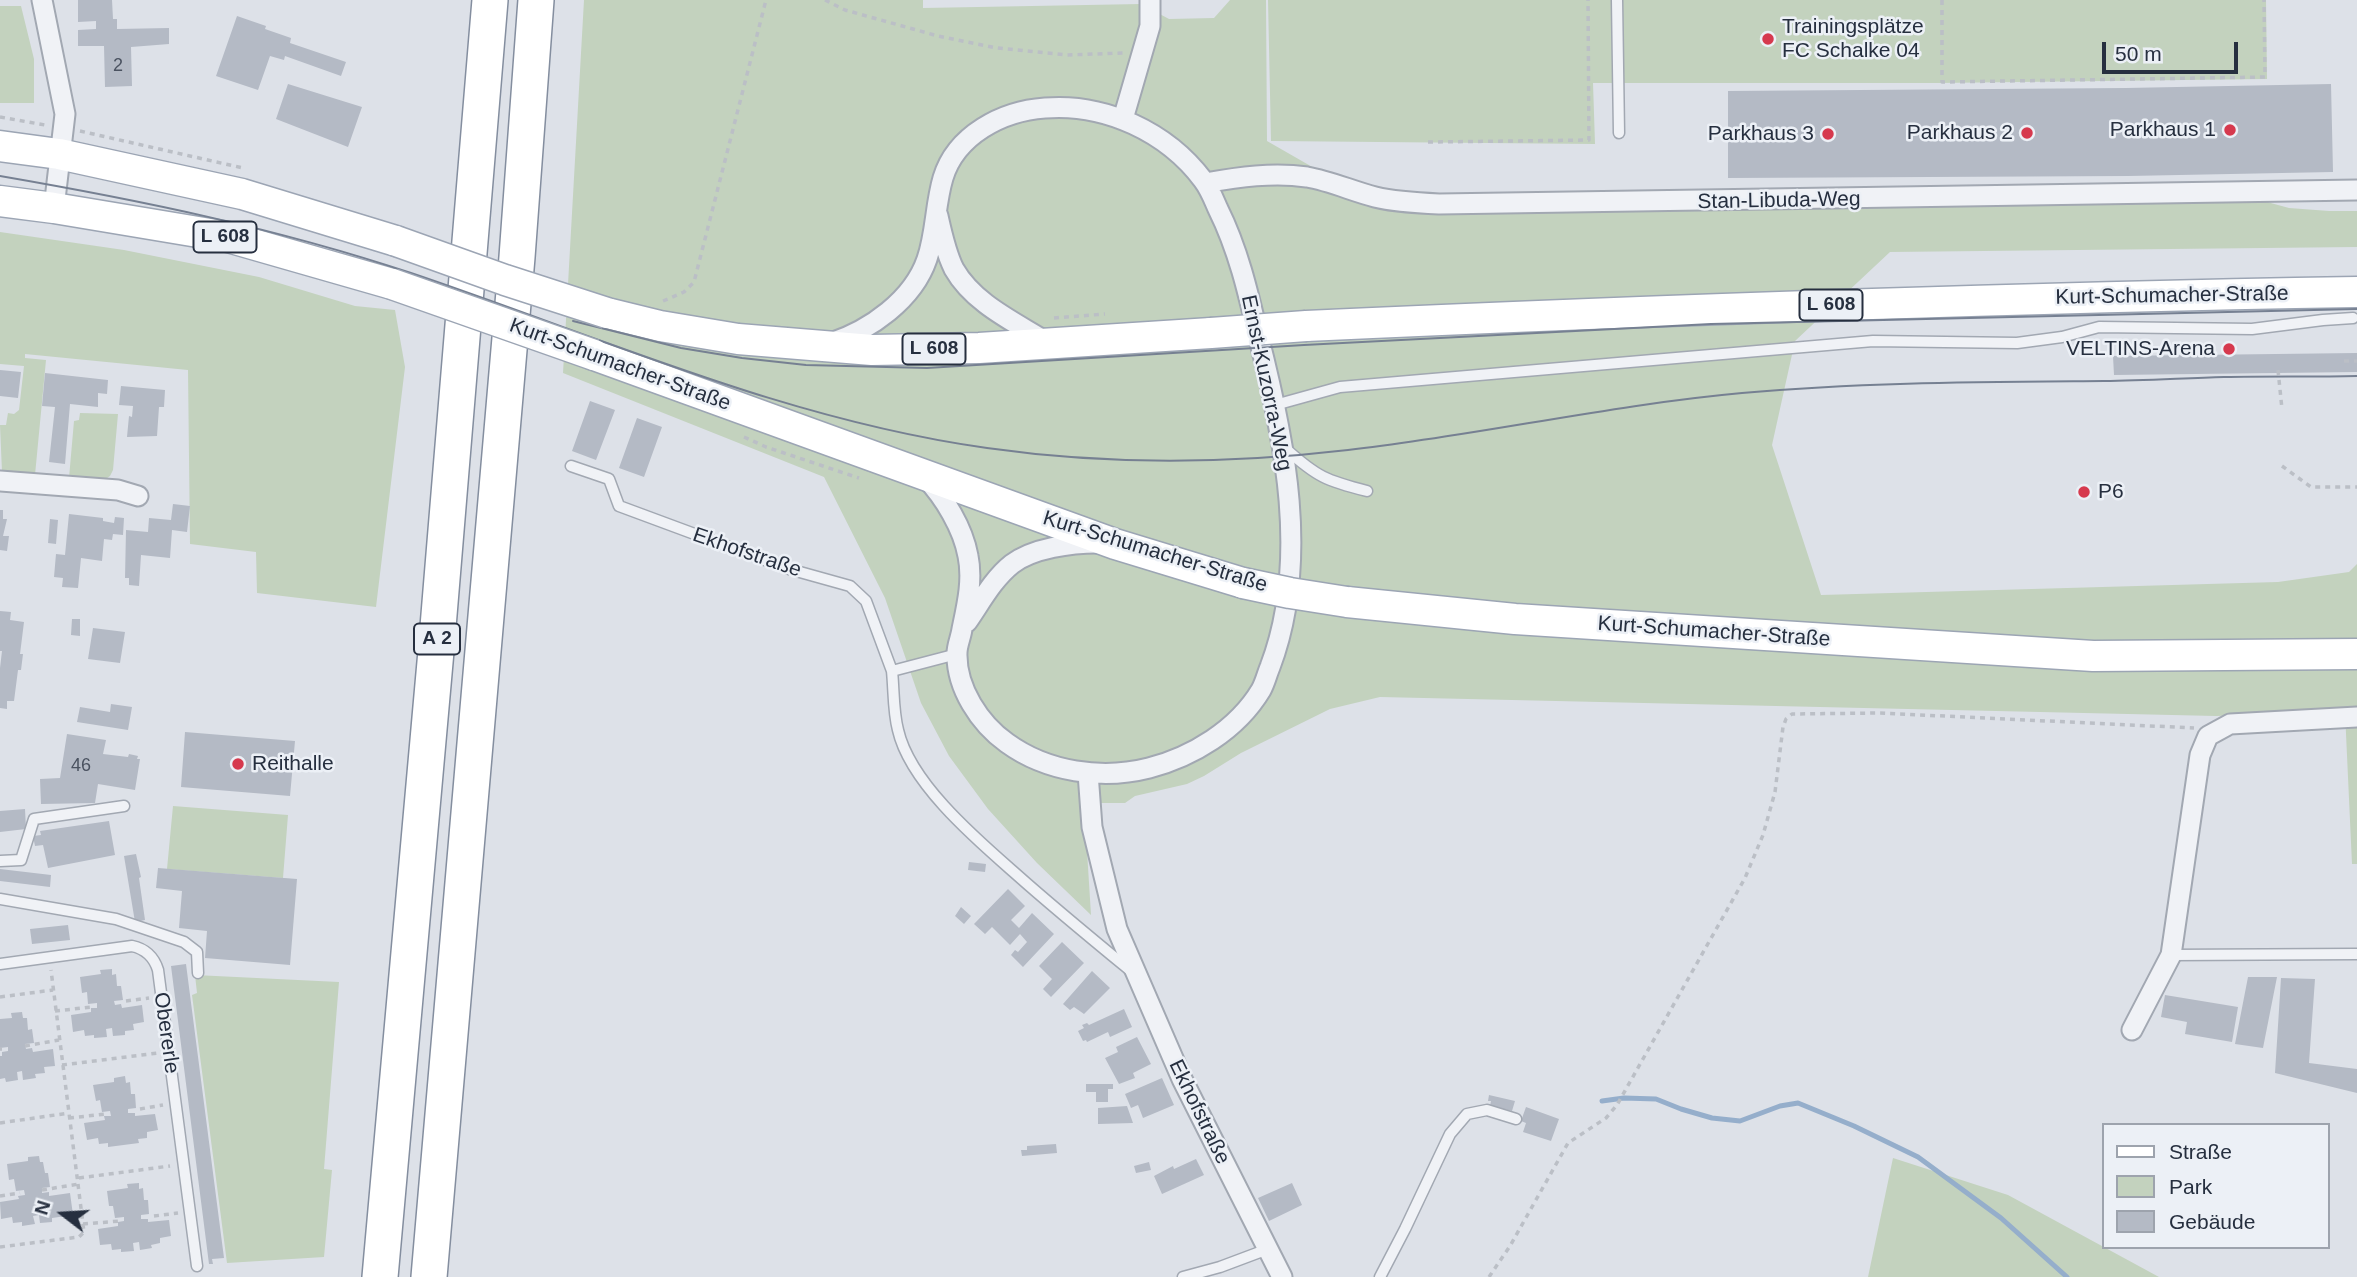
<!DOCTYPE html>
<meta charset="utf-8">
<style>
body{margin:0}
#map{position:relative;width:2357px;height:1277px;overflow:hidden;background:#dde1e8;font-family:Helvetica,sans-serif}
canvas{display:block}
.legend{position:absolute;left:2102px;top:1123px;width:228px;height:126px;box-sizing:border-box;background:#ecf0f6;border:2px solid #9da3ad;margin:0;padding:9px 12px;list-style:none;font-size:21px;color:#262f3f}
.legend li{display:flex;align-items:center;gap:14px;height:35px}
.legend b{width:35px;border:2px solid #9da3ad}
.north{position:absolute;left:28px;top:1179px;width:70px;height:70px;-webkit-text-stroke:5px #ecf0f6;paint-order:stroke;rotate:287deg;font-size:19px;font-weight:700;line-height:28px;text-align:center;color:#262f3f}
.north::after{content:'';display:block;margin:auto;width:24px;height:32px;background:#262f3f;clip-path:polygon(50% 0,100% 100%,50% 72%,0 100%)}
.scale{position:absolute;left:2102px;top:42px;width:136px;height:32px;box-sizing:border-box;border:4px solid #262f3f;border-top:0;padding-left:9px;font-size:21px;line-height:24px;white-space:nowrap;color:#262f3f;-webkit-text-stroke:5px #ecf0f6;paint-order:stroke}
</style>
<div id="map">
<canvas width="2357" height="1277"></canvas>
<ul class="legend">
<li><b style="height:9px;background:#fff"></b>Straße</li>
<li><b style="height:19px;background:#c3d2be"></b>Park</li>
<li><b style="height:19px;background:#b4bac5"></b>Gebäude</li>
</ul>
<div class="north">N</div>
<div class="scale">50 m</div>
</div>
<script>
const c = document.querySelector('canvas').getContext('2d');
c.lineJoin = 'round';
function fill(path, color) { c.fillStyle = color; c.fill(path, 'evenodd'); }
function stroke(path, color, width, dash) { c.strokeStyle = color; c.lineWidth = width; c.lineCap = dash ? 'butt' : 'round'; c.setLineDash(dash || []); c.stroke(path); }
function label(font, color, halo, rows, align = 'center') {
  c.font = font + ' Helvetica,sans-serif'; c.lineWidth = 5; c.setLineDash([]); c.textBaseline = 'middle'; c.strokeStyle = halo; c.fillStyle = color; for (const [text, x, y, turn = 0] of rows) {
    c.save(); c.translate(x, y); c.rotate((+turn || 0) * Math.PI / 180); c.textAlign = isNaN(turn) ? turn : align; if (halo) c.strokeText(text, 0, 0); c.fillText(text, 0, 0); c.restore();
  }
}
fill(new Path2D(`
 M584 0H923V8L1141 4 1169 19 1214 18 1230 0H1266L1267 141 1342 184 1404 204 2245 196 2289 208 2329 211H2357V247L1890 252 1795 341 1772 445 1821 595 2278 582 2349 572 2357 564V864H2352L2345 712 2216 716 1380 697 1330 709 1241 753 1204 776 1187 784 1135 796 1125 803H1084L1091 915 1037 863 988 809 949 756 921 703 885 598 824 477 563 373Z
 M1268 0H2266L2267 79 1939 83H1593L1595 144 1271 141Z
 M0 6H21L34 59V103H0Z
 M0 232 124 250 259 277 355 306 395 310 405 367 376 607 257 593 256 552 190 544 188 370 25 354V358L46 360 35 475 2 472 0 425H6L8 413 14 414 19 410 24 366 0 364Z
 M80 413 118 414 113 470 110 476 103 481 69 478 74 421 79 420Z
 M173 806 288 815 283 878 167 869Z
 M195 975 339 982 324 1169 332 1170 324 1257 227 1263 192 995 197 993Z
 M1893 1158 2008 1195 2159 1277H1868Z`), '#c3d2be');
stroke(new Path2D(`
 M1602 1101 1624 1098 1656 1099 1681 1109 1712 1118 1740 1121 1780 1106 1798 1103 1854 1126 1918 1157 2001 1218 2067 1277`), '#95aecb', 5);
fill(new Path2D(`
 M78 0H112L113 19H117V29L169 28V44L131 47 132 86 105 87 104 46H78V30L96 29V21L78 22Z
 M237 16 266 26 265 29 291 38 290 43 346 62 341 76 285 56 284 60 270 56 258 90 216 76Z
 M288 84 362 107 348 147 276 119Z
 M2331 84 2333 172 2128 176 1728 178V91L2126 88Z
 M2357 353V372L2114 375 2113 356Z
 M0 370 21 372 18 398 0 396Z
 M45 373 108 380 107 394 98 393V407L70 404 65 464 49 462 55 407 42 406Z
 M121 386 165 390 164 407H159L157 436 127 437 129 416 132 417 133 406 119 405Z
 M590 401 615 410 596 460 572 451Z
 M637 418 662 427 644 477 619 468Z
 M173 504 190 506 187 532 172 530 170 558 141 555 139 586 129 585V578H125L126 530 148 532 149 518 171 520Z
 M0 510H3V519H7L3 536H9L7 551 0 550Z
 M69 514 103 518V521L114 523 115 517 124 518 123 535 113 534 112 540 104 539 102 561 81 558 78 588 62 587 63 578 54 577 56 554 65 555Z
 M50 519 58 520 56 544 48 543Z
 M0 611 11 612 10 620 24 622 20 654H23L21 670H18L14 701H7V709L0 708V668L2 651H0Z
 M72 619H80V636L71 635Z
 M93 628 125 632 120 663 88 659Z
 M111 704 132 707 128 730 77 722 80 707 110 712Z
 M185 732 295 741 290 796 181 787Z
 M67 734 106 740 103 754 128 757 129 754 138 756 137 759H140L135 790 98 784 95 803 41 804 40 779 60 778Z
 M25 809 26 829 0 832V811Z
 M109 821 115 855 48 868 43 845 35 846 33 836 41 835 40 831Z
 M136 854 141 877 139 878 145 920 135 922 124 856Z
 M969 862 986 864 985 872 968 870Z
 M158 868 297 879 290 965 205 958 207 931 179 928 182 891 156 888Z
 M0 869 51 875 50 887 0 881Z
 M1008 889 1025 906 1011 920 1019 928 1032 913 1054 934 1023 967 1011 955 1015 950 1018 952 1027 942 1020 934 1010 945 992 927 985 934 974 924Z
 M961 907 971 916 964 924 955 916Z
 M68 925 70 940 32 944 30 929Z
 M1062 942 1084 963 1051 997 1043 989 1052 979 1039 966Z
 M186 964 224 1258 212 1259 213 1264H209L171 966Z
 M112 969V975L116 974 117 986H121L123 1000 114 1001 115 1005 121 1004 122 1008 142 1005 144 1022 133 1024 134 1030 125 1031V1035L113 1036 112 1028 106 1029 107 1037 94 1038V1035L85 1036 84 1030 73 1032 71 1015 91 1012V1008H97V1003L88 1004 87 992 82 993 80 977 101 974 100 970Z
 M1092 971 1110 988 1084 1014 1074 1007 1070 1010 1063 1004Z
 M2248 977H2277L2263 1048 2235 1044Z
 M2281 978 2315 979 2309 1063 2357 1069V1093L2275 1073Z
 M2165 995 2238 1007 2232 1042 2185 1034 2187 1022 2161 1017Z
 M1124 1009 1132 1027 1110 1037 1108 1032 1087 1042 1086 1040 1083 1041 1078 1031 1084 1028 1082 1025 1087 1023 1089 1025Z
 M22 1012 23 1018H27L28 1030 32 1029 34 1043 25 1044 26 1049 32 1048 33 1052 53 1049 55 1066 44 1067 45 1073 35 1074 36 1078 23 1080 22 1071 17 1072 18 1080 6 1082 5 1078 0 1079V1056H2V1052L8 1051V1047L0 1048V1019L12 1018 11 1013Z
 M1137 1037 1151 1064 1133 1073 1135 1078 1119 1084 1105 1058 1118 1052 1116 1047Z
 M125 1076 126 1083 130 1082 131 1094H135L136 1108 128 1109V1113H135V1116L155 1114 158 1130 147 1132V1138L138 1139 139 1143 108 1147V1143L99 1144 98 1138 87 1140 84 1123 105 1120 104 1116H111L110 1111 102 1112 100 1100 96 1101 93 1085 114 1082V1078Z
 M1162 1078 1174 1105 1143 1118 1138 1105 1131 1108 1125 1094Z
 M1086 1084H1113V1089H1108V1102H1096V1092H1086Z
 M1489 1095 1515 1101 1512 1111 1490 1106 1491 1101H1488Z
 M1127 1106 1133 1123 1098 1124V1108Z
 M1526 1107 1559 1119 1551 1141 1523 1132 1526 1123 1521 1121Z
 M1056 1144 1057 1153 1022 1156 1021 1150H1027V1146Z
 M39 1156 40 1162H43L45 1173H48L50 1187 42 1188V1193L49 1192V1196L70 1193 73 1215 52 1218V1222L40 1223 39 1215 33 1216 35 1224 22 1226V1222L13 1223 12 1217 1 1219 0 1202 19 1199 18 1196 25 1195 24 1190 16 1191 14 1179 9 1180 7 1164 28 1161V1157Z
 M1196 1159 1204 1175 1162 1194 1154 1176 1173 1166 1174 1169Z
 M1149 1162 1151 1170 1136 1173 1134 1166Z
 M139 1183V1189L143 1188 144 1200H148L149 1214 141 1215V1219H148V1222L169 1220 171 1236 160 1238V1243L151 1245 152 1248 140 1250 139 1242 133 1243 134 1251 121 1252V1249L112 1250 111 1244 100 1245 98 1229 118 1226V1222L124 1221V1217L115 1218 113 1206H109L107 1191 128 1188 127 1184Z
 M1292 1183 1302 1205 1269 1221 1258 1198Z`), '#b4bac5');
const service = new Path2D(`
 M1617 0 1619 133
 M1275 405 1340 387 1873 341 2017 343 2062 337 2099 327 2252 329 2323 320 2353 318
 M1286 449C1317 477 1327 481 1367 491
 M571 466 609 479 619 506 789 569 850 586 866 601 892 671 957 654
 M892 671C894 690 893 711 898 730 910 783 976 839 1016 874 1053 907 1092 939 1131 971
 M0 861 21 860 34 819 124 806
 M0 899 116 919 184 942 197 952 198 973
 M2171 955 2357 954
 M0 964 132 946C146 949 154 957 158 970L197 1266
 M1183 1277 1220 1267 1268 1249
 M1380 1277 1405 1229 1450 1134 1467 1114 1487 1110 1516 1119`);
const minor = new Path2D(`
 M42 0 65 114 54 208
 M1123 119 1150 26V0
 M1205 183C1239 177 1273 172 1307 177 1330 181 1352 191 1375 197 1396 202 1417 203 1439 204L2357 190
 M938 216C942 234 946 253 954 269 974 304 1015 322 1048 343
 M831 343C870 330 913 300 927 259 936 233 935 205 943 178 956 135 1002 111 1045 108 1105 103 1167 132 1203 180 1210 189 1214 200 1218 209 1238 249 1248 292 1258 335 1285 440 1310 562 1270 667 1267 674 1265 683 1261 690 1237 730 1192 757 1149 768 1102 780 1047 772 1007 743 980 724 956 688 957 653 957 645 961 637 962 629 967 605 973 580 968 556 963 528 944 497 925 477
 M0 481 118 490 138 496
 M967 622C981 602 993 579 1012 564 1033 548 1071 543 1098 543
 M1088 773 1092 827 1117 929 1182 1079 1282 1277
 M2132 1030 2171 955 2200 755 2208 736 2230 724 2357 717`);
const primary = new Path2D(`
 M0 146 59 154 242 194 396 241
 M0 201 54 208 228 237 392 284
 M607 313 660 326 738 339 872 350 979 348 1211 333
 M1306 326C1656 310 2006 298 2357 292
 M594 355 1115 544 1243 583
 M1347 602 1515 619 2093 656 2357 654`);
const motorway = new Path2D(`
 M380 1277 436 651 490 0
 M429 1277 517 257 536 0`);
stroke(service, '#a2a8b2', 13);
stroke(minor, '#a2a8b2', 23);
stroke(primary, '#9ca5b4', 33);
stroke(motorway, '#848e9f', 38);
stroke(new Path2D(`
 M825 0 845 10 938 36 997 48 1067 55 1123 53
 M1942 0V82L2265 77 2264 0
 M0 117 45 125
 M80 131 243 168
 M1428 142 1589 140 1588 0
 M663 301 684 292 694 282 766 0
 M1054 318 1105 314
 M2344 361H2357
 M2278 370 2282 409
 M744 437 766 447 859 478
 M2282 466 2311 487H2357
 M0 997 53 990
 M126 1001 149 998
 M55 1011 92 1007
 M25 1046 59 1040
 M0 1049H2
 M62 1065 158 1053
 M140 1109 163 1105
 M69 1118 106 1114
 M0 1123 69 1113
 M79 1178 170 1166
 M42 1190 79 1184
 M0 1196 20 1193
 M154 1216 178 1213
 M83 1224 120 1221
 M0 1247 79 1237 84 1232 51 970
 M1489 1277 1510 1246 1568 1143 1606 1118 1617 1105 1745 878 1763 835 1775 792 1783 727 1786 719 1792 714 1880 713 2194 728`), '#bbbfc6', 3.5, [5, 5]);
stroke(service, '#f0f2f6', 10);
stroke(minor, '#f0f2f6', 19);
stroke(primary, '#fff', 30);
stroke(motorway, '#fff', 35);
stroke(new Path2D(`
 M0 176C139 200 276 228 411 273 601 337 786 420 987 448 1106 465 1228 464 1348 450 1480 435 1610 405 1742 393 1862 382 1983 382 2104 381 2144 381 2184 378 2224 377 2268 376 2313 377 2357 376
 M573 321 681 348 742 358 806 365 927 368 1304 345 1711 324 2357 309`), '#768092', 2);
const primaryBridge = new Path2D(`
 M396 241 505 280 607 313
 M392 284 594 355
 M1211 333 1306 326
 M1243 583 1290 593 1347 602`);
stroke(primaryBridge, '#9ca5b4', 33, []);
stroke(primaryBridge, '#fff', 30);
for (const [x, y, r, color] of [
 [1768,39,7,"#d6394e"],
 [2230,130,7,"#d6394e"],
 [2027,133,7,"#d6394e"],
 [1828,134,7,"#d6394e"],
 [2229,349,7,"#d6394e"],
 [2084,492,7,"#d6394e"],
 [238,764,7,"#d6394e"]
]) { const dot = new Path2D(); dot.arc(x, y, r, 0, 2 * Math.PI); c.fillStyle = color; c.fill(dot); stroke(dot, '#ecf0f6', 2.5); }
label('18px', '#4a5260', null, [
 ["2",118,66],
 ["46",81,766]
]);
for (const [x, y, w] of [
 [225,237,63],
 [1831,305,63],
 [934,349,63],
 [437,639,46]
]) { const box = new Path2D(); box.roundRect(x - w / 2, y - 15.5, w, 31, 5); c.fillStyle = '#ecf0f6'; c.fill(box); stroke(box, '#262f3f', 2); }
label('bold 19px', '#262f3f', null, [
 ["L 608",225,237],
 ["L 608",1831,305],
 ["L 608",934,349],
 ["A 2",437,639]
]);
label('21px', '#262f3f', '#ecf0f6', [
 ["Trainingsplätze",1782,27,"left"],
 ["FC Schalke 04",1782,51,"left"],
 ["Parkhaus 1",2216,130],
 ["Parkhaus 2",2013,133],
 ["Parkhaus 3",1814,134],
 ["VELTINS-Arena",2215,349],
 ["P6",2098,492,"left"],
 ["Reithalle",252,764,"left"]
], 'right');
label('21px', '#262f3f', '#ecf0f6', [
 ["Stan-Libuda-Weg",1779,201,-1],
 ["Kurt-Schumacher-Straße",2172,296,-1],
 ["Kurt-Schumacher-Straße",620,365,20],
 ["Ernst-Kuzorra-Weg",1266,383,78],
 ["Kurt-Schumacher-Straße",1155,552,17],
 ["Ekhofstraße",747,553,19],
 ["Kurt-Schumacher-Straße",1714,632,4],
 ["Obererle",166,1033,82],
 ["Ekhofstraße",1199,1112,64]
]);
</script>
